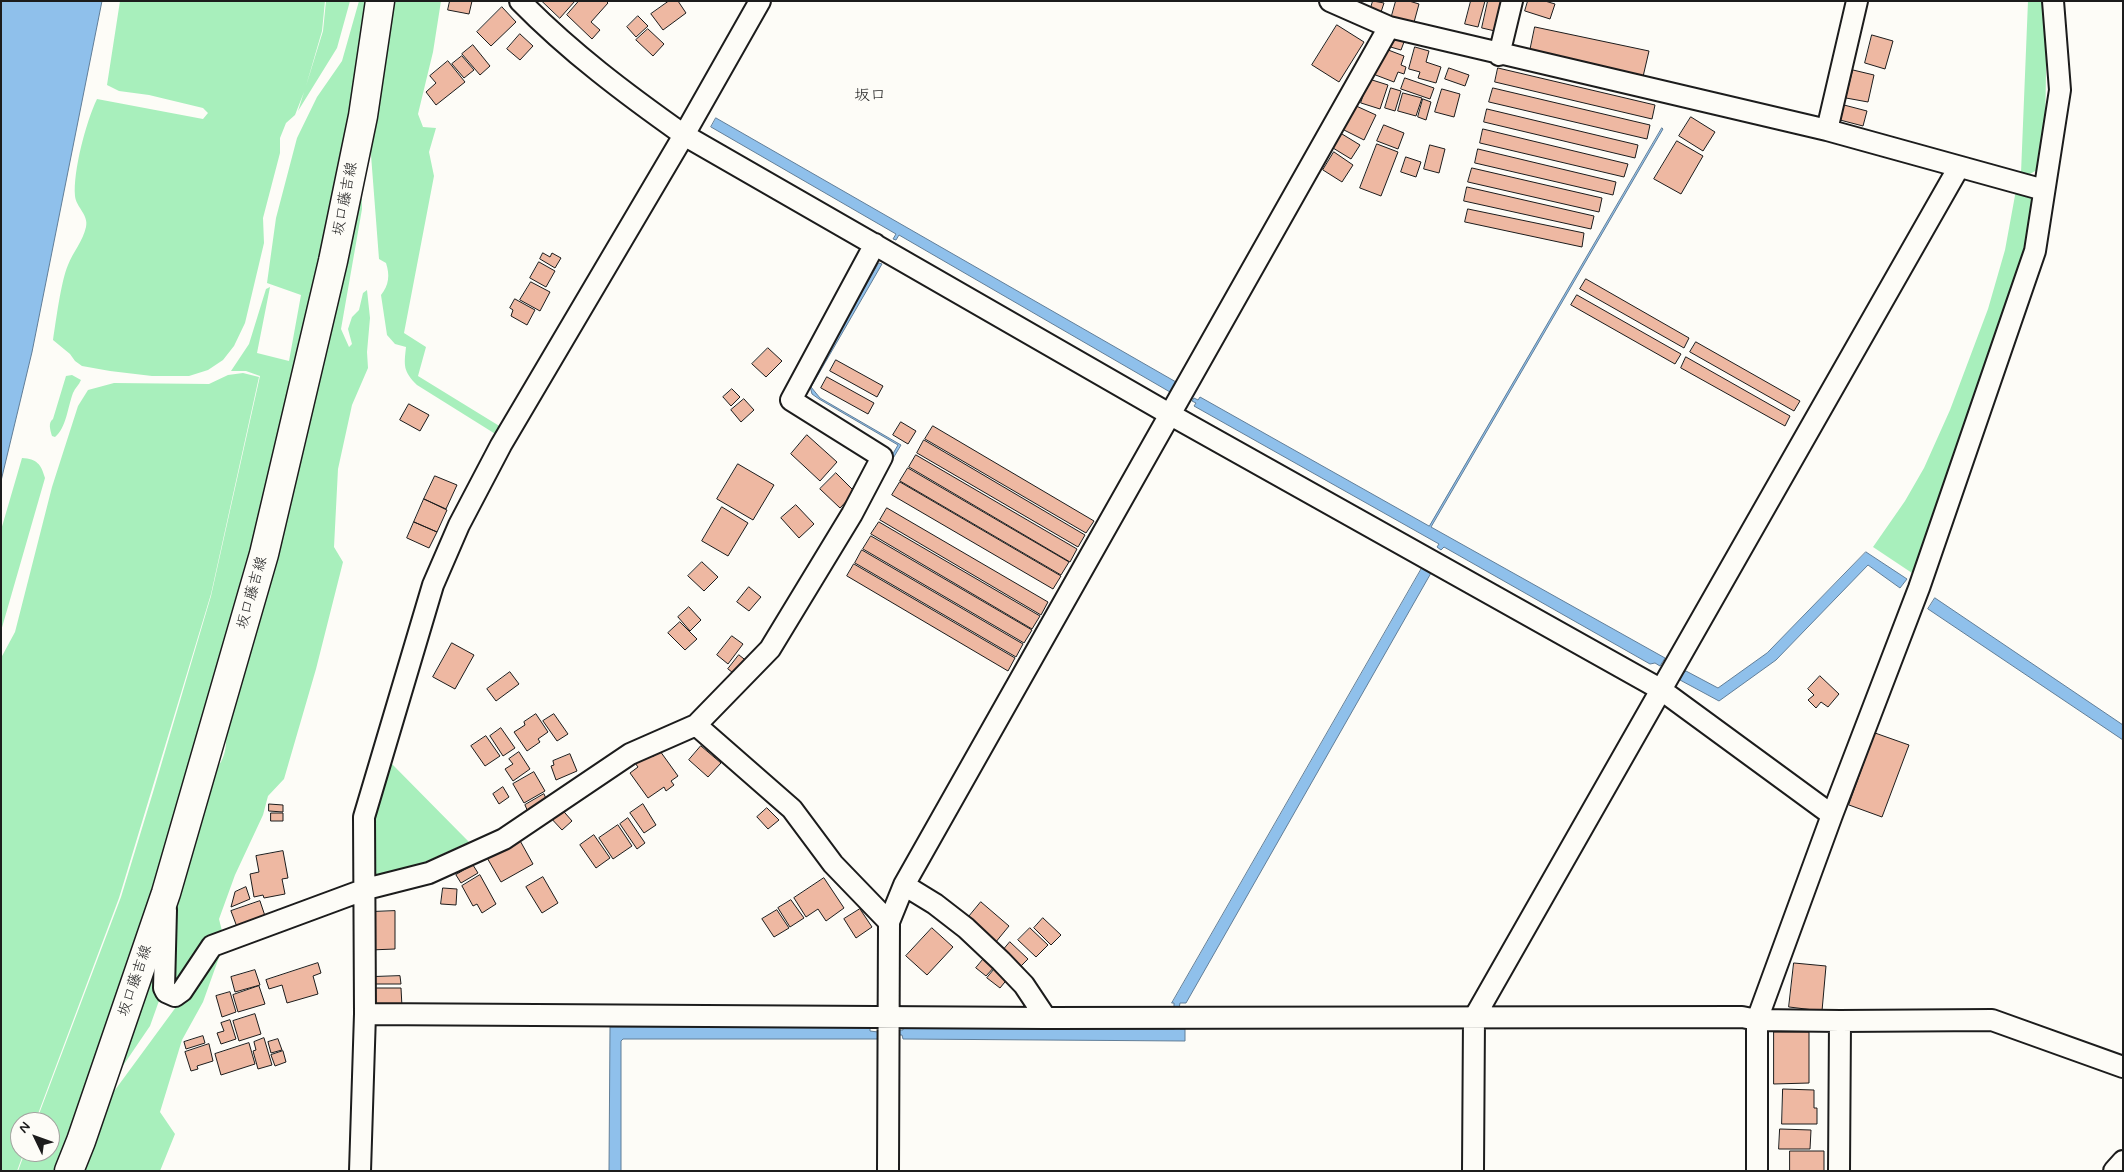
<!DOCTYPE html>
<meta charset="utf-8">
<style>
body{margin:0}
#map{position:relative;width:2124px;height:1172px;overflow:hidden;background:#fdfcf7;font-family:Mynerve,sans-serif}
canvas{display:block}
.frame{position:absolute;inset:0;border:2px solid #1c1c1c;pointer-events:none}
.north{position:absolute;left:10px;top:1112px;width:50px;height:50px;box-sizing:border-box;background:#fdfcf7;border:1px solid #a3a29f;border-radius:50%;rotate:312deg;font-size:14px;font-weight:700;line-height:20px;text-align:center;color:#1c1c1c}
.north::after{content:'';display:block;margin:auto;width:18px;height:22px;background:#1c1c1c;clip-path:polygon(50% 0,100% 100%,50% 72%,0 100%)}
</style>
<div id="map">
<canvas width="2124" height="1172"></canvas>
<div class="frame"></div>
<div class="north">N</div>
</div>
<script>
const c = document.querySelector('canvas').getContext('2d');
c.lineJoin = 'round';
function fill(path, color) { c.fillStyle = color; c.fill(path, 'evenodd'); }
function stroke(path, color, width, dash) { c.strokeStyle = color; c.lineWidth = width; c.lineCap = dash ? 'butt' : 'round'; c.setLineDash(dash || []); c.stroke(path); }
function label(font, color, halo, rows, align = 'center') {
  c.font = font + ' Mynerve,"Klee One",sans-serif'; c.lineWidth = 4; c.setLineDash([]); c.textBaseline = 'middle'; c.strokeStyle = halo; c.fillStyle = color; for (const [text, x, y, turn = 0] of rows) {
    c.save(); c.translate(x, y); c.rotate((+turn || 0) * Math.PI / 180); c.textAlign = isNaN(turn) ? turn : align; if (halo) c.strokeText(text, 0, 0); c.fillText(text, 0, 0); c.restore();
  }
}
fill(new Path2D(`
 M120 1H325L322 31 306 86 323 31 326 1H350L337 48 298 111 304 92 295 115 286 123 280 138V153L263 218 264 243 245 323 234 346 223 360 208 370 189 376H152L110 371 82 366 75 361 70 354 53 340C56 321 61 281 68 265 73 252 83 241 86 227 89 215 76 207 75 196 73 171 86 122 97 99L203 119 208 113 203 108 149 95 119 91 107 85Z
 M359 1H375L310 327 195 767 62 1171H18L25 1152H50V1122H36L121 897 154 789 211 596 260 376 246 371H231L249 344 266 289 270 287 257 353 289 361 301 295 267 283 276 218 297 138 317 97 342 61Z
 M388 1H441L433 52 418 114 423 127 436 128 429 152 434 176 404 333 426 347 418 376 501 427 497 435 417 385C403 371 404 366 406 347L395 344 387 335 381 295C389 285 390 275 386 263L379 259 368 116Z
 M2028 1H2045L2047 13 2045 132 2037 170 2030 174 2021 173Z
 M361 164 362 209 341 329 349 347 352 344 348 329 352 317 359 310 363 293 367 290 370 318 367 352 368 368 352 405 338 469 334 547 343 562 316 669 284 779 268 796 263 815 235 875 219 919 222 931 214 936 181 981 175 984 170 979 172 906 209 776C224 763 227 751 226 732L290 489 300 465 307 438 302 430Z
 M2016 190 2026 193 2035 203 2031 231 2017 274 1986 359 1915 575 1873 547 1905 501 1924 468 1950 410 1988 309 2005 250Z
 M243 373 259 377 211 594 119 898 35 1122H20V1152H24L17 1171H1V658L15 632 52 487 78 406 88 390 114 383 209 384 228 375Z
 M72 375 81 380C79 385 75 388 73 393 68 406 66 429 55 437L52 436C50 429 48 423 53 419L66 376Z
 M22 458C37 459 41 464 45 478L1 631V530Z
 M390 762 469 842 418 865 373 877 374 813Z
 M159 933 160 998 150 1026 118 1073Z
 M222 949 203 1002 182 1040 160 1112 175 1134 160 1171H76L97 1111 115 1090 187 992Z`), '#a8efbc');
const water = new Path2D(`
 M1 1H102L32 352 1 481Z
 M716 118 1176 382 1170 392 899 235 896 240 893 239 896 234 711 127Z
 M1662 128 1663 129 1431 527 1665 658 1660 666 1655 663 1650 664 1444 547 1441 550 1437 547 1439 544 1194 406 1196 403 1192 401 1194 398 1198 400 1200 397 1429 526Z
 M879 263 882 264 811 387 820 398 901 445 786 638 898 445 819 399 812 394 810 386Z
 M1866 552 1907 579 1900 588 1868 565 1776 660 1719 701 1680 680 1681 677 1679 676 1686 671 1718 688 1767 653Z
 M1422 568 1431 573 1186 1003H1180L1179 1009 1170 1010V1007H1174V1003H1172Z
 M1935 598 2123 725V740L1928 609Z
 M875 1024V1028H870V1031L878 1032V1039H623L621 1041V1171H609L610 1027H865Z
 M1174 1025H1180V1029H1185V1041L903 1039 902 1035H899V1030H903V1028L1174 1029Z`);
fill(water, '#8fc0eb');
stroke(water, '#617e98', 1);
const building = new Path2D(`
 M450 1H472L469 14 448 10Z
 M542 1H575L560 18Z
 M579 1H606L608 3 591 22 600 30 592 39 567 15Z
 M669 1H678L686 13 663 30 651 14Z
 M1373 1 1384 3 1380 15 1370 11Z
 M1396 1H1409L1419 4 1413 26 1391 19Z
 M1471 1H1485L1478 27 1465 24Z
 M1488 1H1502L1495 31 1482 28Z
 M1528 1H1545L1555 4 1550 19 1525 11Z
 M502 7 516 22 491 46 477 32Z
 M638 16 648 26 636 37 627 27Z
 M1337 25 1364 42 1339 82 1312 65Z
 M1535 27 1649 51 1642 81 1529 56Z
 M648 29 664 44 653 56 636 40Z
 M520 34 533 46 520 60 507 49Z
 M1872 35 1893 41 1885 69 1865 63Z
 M1390 37 1404 42 1401 50 1387 46Z
 M473 45 490 66 480 75 462 54Z
 M1415 47 1429 51 1426 62 1441 67 1436 83 1418 78 1420 72 1409 69Z
 M1383 48 1404 56 1401 65 1406 67 1404 74 1398 72 1394 82 1373 74Z
 M462 56 474 70 464 78 452 64Z
 M448 61 465 82 436 105 426 92 436 83 430 76Z
 M1449 68 1469 75 1465 86 1445 79Z
 M1498 68 1655 105 1652 119 1495 82Z
 M1853 70 1874 75 1868 102 1846 98Z
 M1405 78 1434 88 1430 99 1401 89Z
 M1369 79 1388 85 1380 109 1361 103Z
 M1391 88 1401 91 1395 111 1385 108Z
 M1493 88 1650 125 1647 139 1489 102Z
 M1442 89 1460 94 1454 117 1435 112Z
 M1403 93 1422 98 1416 116 1398 111Z
 M1423 99 1431 102 1426 120 1418 117Z
 M1354 105 1376 115 1364 140 1342 129Z
 M1844 105 1867 111 1863 126 1840 120Z
 M1487 109 1638 145 1635 158 1484 122Z
 M1691 117 1715 132 1703 151 1679 136Z
 M1384 125 1404 133 1398 149 1377 141Z
 M1483 129 1628 164 1624 177 1480 143Z
 M1342 134 1360 145 1351 159 1333 148Z
 M1677 141 1703 156 1681 194 1654 179Z
 M1377 144 1398 152 1381 196 1360 188Z
 M1430 145 1445 149 1439 173 1424 169Z
 M1478 149 1616 182 1613 195 1475 163Z
 M1334 152 1353 165 1342 182 1323 170Z
 M1406 157 1421 162 1416 177 1401 172Z
 M1472 168 1602 198 1599 212 1468 182Z
 M1467 187 1594 216 1591 229 1464 201Z
 M1468 209 1584 233 1582 247 1465 222Z
 M543 253 550 257 552 253 561 258 555 268 540 259Z
 M539 262 555 271 546 287 530 278Z
 M1586 279 1689 338 1684 348 1580 289Z
 M531 282 550 292 540 311 520 300Z
 M1577 295 1681 354 1675 364 1571 305Z
 M515 299 535 310 527 325 511 316 513 310 510 308Z
 M1696 342 1800 401 1794 411 1690 352Z
 M768 348 782 361 766 377 752 364Z
 M1686 357 1790 416 1785 426 1681 368Z
 M836 360 883 386 877 397 830 371Z
 M827 377 874 403 868 414 821 388Z
 M732 389 740 397 731 406 723 397Z
 M744 399 754 410 741 422 731 410Z
 M409 404 429 415 420 431 400 420Z
 M901 422 916 431 908 444 893 435Z
 M933 426 1094 521 1086 533 925 439Z
 M807 435 837 462 820 481 791 454Z
 M924 440 1085 535 1078 547 917 453Z
 M916 455 1077 549 1070 562 909 467Z
 M738 464 774 485 753 520 717 499Z
 M908 468 1069 562 1061 575 900 481Z
 M836 473 855 492 840 508 820 489Z
 M435 476 457 485 446 509 424 499Z
 M900 482 1061 576 1053 589 892 495Z
 M424 499 447 510 437 532 414 522Z
 M796 505 814 524 799 538 781 518Z
 M722 507 748 523 728 556 702 541Z
 M887 508 1048 602 1041 615 880 520Z
 M414 522 437 532 429 548 407 538Z
 M879 522 1040 616 1032 629 871 534Z
 M871 536 1032 630 1024 643 863 549Z
 M862 550 1023 644 1016 657 855 563Z
 M702 562 718 577 704 591 688 576Z
 M854 564 1015 658 1008 671 847 576Z
 M749 587 761 597 749 611 737 602Z
 M689 607 701 620 690 631 678 617Z
 M680 622 697 639 685 650 668 633Z
 M732 636 743 644 728 664 717 655Z
 M452 643 474 655 455 689 433 677Z
 M739 655 748 662 737 676 728 669Z
 M510 672 519 684 496 701 487 689Z
 M1820 676 1839 694 1828 707 1821 702 1816 708 1808 700 1814 695 1808 689Z
 M536 714 548 732 538 739 540 742 527 751 514 732 525 725 524 722Z
 M554 714 568 734 557 741 543 721Z
 M501 728 515 748 503 756 490 736Z
 M1875 733 1909 745 1882 817 1849 805Z
 M486 736 500 756 485 766 471 746Z
 M701 746 721 763 708 777 689 760Z
 M660 751 678 776 671 781 674 785 666 791 664 787 648 798 630 773 638 767 635 763 650 752 653 756Z
 M519 752 530 769 513 781 505 769 513 764 509 759Z
 M570 754 577 771 556 780 551 766 554 765 553 761Z
 M534 772 545 791 524 803 513 784Z
 M503 787 509 797 499 804 493 794Z
 M544 794 547 801 528 812 525 805Z
 M269 804 283 805V812L269 811Z
 M643 804 656 825 644 833 630 813Z
 M559 806 572 821 562 830 548 815Z
 M767 808 779 820 768 829 757 817Z
 M271 813H283V821H271Z
 M628 818 645 843 637 849 620 824Z
 M618 825 632 846 613 859 599 838Z
 M594 835 610 858 596 868 580 845Z
 M518 837 533 864 501 882 486 856Z
 M283 851 288 878 282 879 285 894 264 898 263 895 254 897 250 874 259 872 256 856Z
 M473 865 478 873 461 883 456 875Z
 M480 875 496 904 482 913 477 904 473 906 462 886Z
 M543 877 558 903 542 913 526 887Z
 M824 878 844 908 826 921 818 909 806 917 794 898Z
 M246 887 250 899 231 907 235 892Z
 M443 888 457 889 456 905 441 904Z
 M791 900 804 918 790 927 778 908Z
 M260 901 265 916 237 927 231 911Z
 M981 902 1009 926 995 943 967 919Z
 M860 909 872 927 856 938 844 919Z
 M777 910 789 928 774 937 762 919Z
 M395 911V949L370 950V912Z
 M1043 918 1061 935 1051 945 1034 928Z
 M932 928 953 947 927 975 906 956Z
 M1030 928 1048 945 1036 957 1018 940Z
 M1010 942 1028 959 1017 970 1000 954Z
 M986 956 996 965 986 976 976 968Z
 M318 963 321 973 313 976 318 994 287 1003 282 985 269 989 266 980Z
 M1794 963 1826 966 1822 1011 1789 1007Z
 M997 966 1009 977 1000 988 987 978Z
 M255 970 260 985 235 992 231 977Z
 M400 976 401 984H372V977Z
 M259 986 265 1004 238 1012 233 995Z
 M372 988H401L402 1007H372Z
 M230 992 236 1012 222 1017 216 996Z
 M255 1014 261 1034 239 1041 233 1021Z
 M230 1020 236 1039 221 1044 217 1033 224 1031 221 1023Z
 M1774 1032H1809V1083L1774 1084Z
 M203 1036 205 1043 186 1049 184 1042Z
 M264 1038 272 1065 258 1069 253 1051 256 1050 254 1042Z
 M278 1039 282 1050 271 1053 268 1042Z
 M249 1043 255 1064 221 1075 215 1054Z
 M209 1044 213 1061 197 1066 198 1069 191 1071 185 1052Z
 M283 1051 286 1062 275 1066 271 1055Z
 M1783 1089 1814 1090V1108H1817V1124H1782Z
 M1780 1129 1811 1130 1810 1149H1779Z
 M1790 1151H1824V1171H1790Z`);
fill(building, '#eeb8a2');
stroke(building, '#1c1c1c', 1);
const street = new Path2D(`
 M520 1C570 52 626 94 684 135L1171 415 1660 689 1832 815
 M1330 1 1389 27 1827 130 2044 190
 M1499 55 1512 1
 M1827 130 1857 1
 M696 725 792 809 833 864 889 922
 M904 885 935 904 966 928 1001 961 1024 985 1046 1018
 M166 910 164 988 166 992 175 996 182 991 212 946 366 889 429 873 504 839 630 754 696 725 770 649 852 514 882 457 791 400 875 244
 M365 1014 1046 1018 1742 1017 1757 1020 1840 1021 1992 1020 2123 1067
 M360 1171 365 1014 364 817 433 585 459 525 501 445 684 135 760 1
 M888 1171 889 922 904 885 1389 27
 M1473 1171 1474 1018 1959 167
 M1757 1171V1020L1832 815 1919 588 2035 251 2060 90 2053 1
 M1839 1171 1840 1021
 M2114 1171 2123 1161`);
const secondary = new Path2D(`
 M69 1171 81 1141 166 893 264 554 333 261 363 116 380 1`);
stroke(street, '#1c1c1c', 24);
stroke(secondary, '#1c1c1c', 31);
stroke(street, '#fdfcf7', 20);
stroke(secondary, '#fdfcf7', 28);
label('15px', '#1c1c1c', '#fdfcf7', [
 ["坂口藤吉線",346,199,-79],
 ["坂口藤吉線",253,593,-74],
 ["坂口藤吉線",136,981,-71]
]);
label('16px', '#1c1c1c', '#fdfcf7', [
 ["坂口",870,97]
]);
</script>
